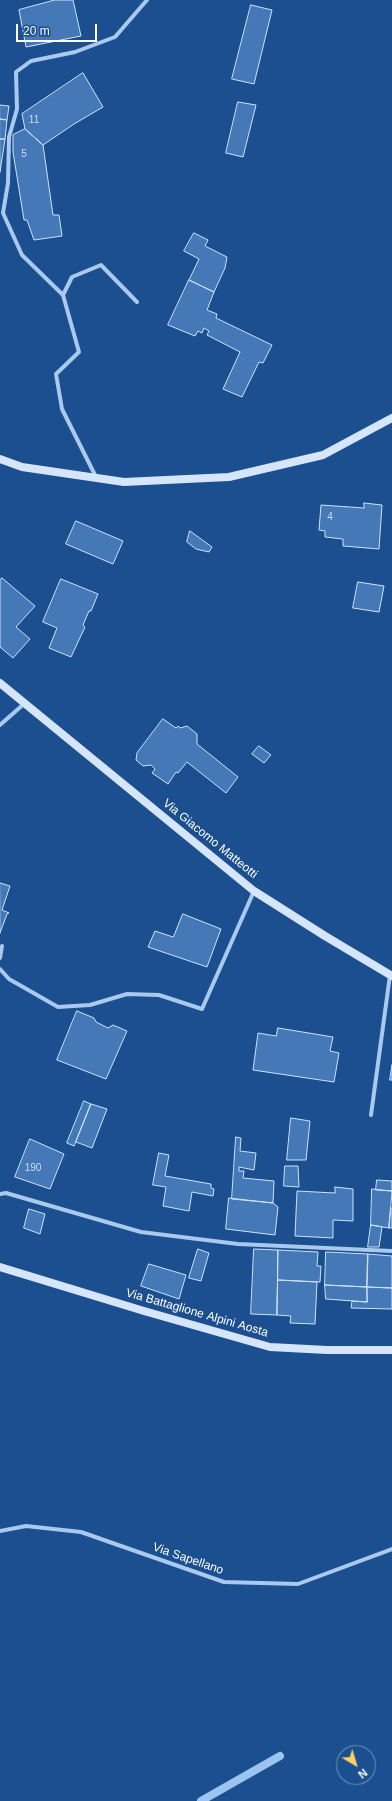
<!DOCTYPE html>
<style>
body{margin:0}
#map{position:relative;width:392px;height:1801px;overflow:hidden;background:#1b4f8f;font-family:Arial,sans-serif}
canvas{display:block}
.north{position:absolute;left:336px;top:1745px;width:40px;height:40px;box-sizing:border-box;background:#1b4f8f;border:1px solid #7695bc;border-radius:50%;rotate:142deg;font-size:11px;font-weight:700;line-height:16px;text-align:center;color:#fff}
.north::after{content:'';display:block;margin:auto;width:14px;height:18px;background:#ffd166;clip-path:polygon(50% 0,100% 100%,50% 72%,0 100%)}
.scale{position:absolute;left:16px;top:24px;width:81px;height:18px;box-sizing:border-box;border:2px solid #fff;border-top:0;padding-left:5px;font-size:12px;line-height:14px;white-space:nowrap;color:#fff;-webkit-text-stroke:3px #1b4f8f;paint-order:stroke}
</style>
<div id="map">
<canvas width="392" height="1801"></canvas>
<div class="north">N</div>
<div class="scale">20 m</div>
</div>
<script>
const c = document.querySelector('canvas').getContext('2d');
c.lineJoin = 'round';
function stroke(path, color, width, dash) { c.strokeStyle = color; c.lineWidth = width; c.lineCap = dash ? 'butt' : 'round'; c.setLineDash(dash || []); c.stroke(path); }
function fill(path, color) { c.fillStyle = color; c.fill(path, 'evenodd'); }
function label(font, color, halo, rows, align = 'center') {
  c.font = font + ' Arial,sans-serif'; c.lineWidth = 4; c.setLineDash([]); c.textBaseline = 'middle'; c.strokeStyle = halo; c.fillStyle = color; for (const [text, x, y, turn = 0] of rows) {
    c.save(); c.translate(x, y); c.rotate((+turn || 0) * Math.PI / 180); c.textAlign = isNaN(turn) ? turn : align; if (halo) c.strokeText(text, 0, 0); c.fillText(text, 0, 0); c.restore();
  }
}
stroke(new Path2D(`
 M201 1801 280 1756`), '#9cc4f0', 8);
const building = new Path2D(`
 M55 0H73L81 36 26 47 19 10Z
 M251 5 272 10 254 84 232 79Z
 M83 73 103 107 74 124 43 145 25 129 22 114Z
 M238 102 256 105 243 157 226 153Z
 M0 105 9 106 7 120 0 119Z
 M0 119 7 120 5 139H0Z
 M25 129 43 145 53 215H59L62 236 34 240 27 220H24L13 152V135Z
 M0 139H5L0 172Z
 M194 233 208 240 205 246 227 257 225 268 214 292 189 280 199 259 184 251Z
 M189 280 214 292 207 310 217 314 216 318 272 345 263 363 259 362 242 397 223 389 240 352 207 335 209 331 204 328 202 333 198 331 195 336 168 325Z
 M364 503 382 505 379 549 343 546V539L325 537V531L319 530 321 505 364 508Z
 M76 521 123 541 113 564 66 544Z
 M190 531 212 547 209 552 196 549 187 542Z
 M2 578 35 606 16 627 30 639 13 658 0 647V581Z
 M61 579 98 594 91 611H89L83 625 85 627 71 657 49 648 57 628 43 622Z
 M358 582 384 586 379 612 353 608Z
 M163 719 176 728 178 726 180 728 187 726 197 734V744L238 777 226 793 187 762 178 773 176 772 168 784 152 773 155 769 151 765 143 766 136 760 137 753Z
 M259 746 271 755 264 763 252 754Z
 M0 883 10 886 2 910 9 913 7 914 0 933Z
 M183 914 221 929 207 967 148 947 155 931 173 937Z
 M77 1011 94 1018 96 1022 108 1028 113 1025 127 1031 106 1079 57 1060Z
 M278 1028 333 1037 330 1051 339 1053 334 1082 253 1070 258 1033 276 1036Z
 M392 1065V1080H390Z
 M84 1101 91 1104 74 1146 67 1143Z
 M91 1104 107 1109 92 1148 76 1142Z
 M291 1118 310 1121 306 1160H287Z
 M236 1137 241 1138 240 1151 256 1153 254 1170 239 1167V1171H244L243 1178 274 1181 273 1203 232 1199Z
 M30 1139 64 1154 50 1189 15 1177Z
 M159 1153 169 1155 165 1176 211 1184V1188L214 1189 213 1196 192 1192 189 1211 163 1206 166 1187 153 1185Z
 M285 1166H298L299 1187 284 1186Z
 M377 1180 392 1181V1191L376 1190Z
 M335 1187 353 1189V1221L333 1220V1238L295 1236 297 1191 335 1193Z
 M372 1189 392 1191 389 1228 371 1225Z
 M229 1198 273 1203 278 1207 275 1235 226 1229Z
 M391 1208H392V1228H389Z
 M29 1209 45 1214 40 1234 24 1228Z
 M371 1225 382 1227 379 1247H368Z
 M198 1249 209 1253 201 1281 189 1278Z
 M254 1249 278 1250 277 1315 251 1314Z
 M278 1250 318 1252 317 1266H321L320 1282 278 1280Z
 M326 1252 368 1254 367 1287 325 1285Z
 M368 1254 392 1256V1288L367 1287Z
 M149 1264 186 1275 179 1299 141 1286Z
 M278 1280 317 1282 315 1324 290 1323 291 1316 277 1315Z
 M325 1285 367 1287V1302L326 1299Z
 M367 1287 392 1288V1309L351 1308 352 1301 367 1302Z`);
fill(building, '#4478b7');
stroke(building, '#cfe3fa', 1);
stroke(new Path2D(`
 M63 295 22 255 3 213 8 183 9 137 17 109 16 72 31 61 75 52 115 37 147 0
 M96 477 62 409 56 374 79 352 63 295 72 277 101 265 137 302
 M0 725 25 703
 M0 958 2 946
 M0 969 9 979 58 1007 90 1005 127 994 159 995 202 1009 254 891
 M371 1115 390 975
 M0 1194 6 1193 141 1232 238 1244 392 1251
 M0 1531 26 1526 81 1532 224 1582 298 1584 392 1549`), '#a9c9ee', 4);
stroke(new Path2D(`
 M0 459 22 467 124 482 229 477 323 455 392 418
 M0 683 254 891 325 936 392 976
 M0 1267 144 1311 270 1347 327 1350H392`), '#d6e6fa', 8);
label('10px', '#d0dded', null, [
 ["11",34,120],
 ["5",24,154],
 ["4",330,517],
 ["190",33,1168]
]);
label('12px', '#fff', '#1b4f8f', [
 ["Via Giacomo Matteotti",210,839,39],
 ["Via Battaglione Alpini Aosta",197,1313,16],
 ["Via Sapellano",188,1559,19]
]);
</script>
